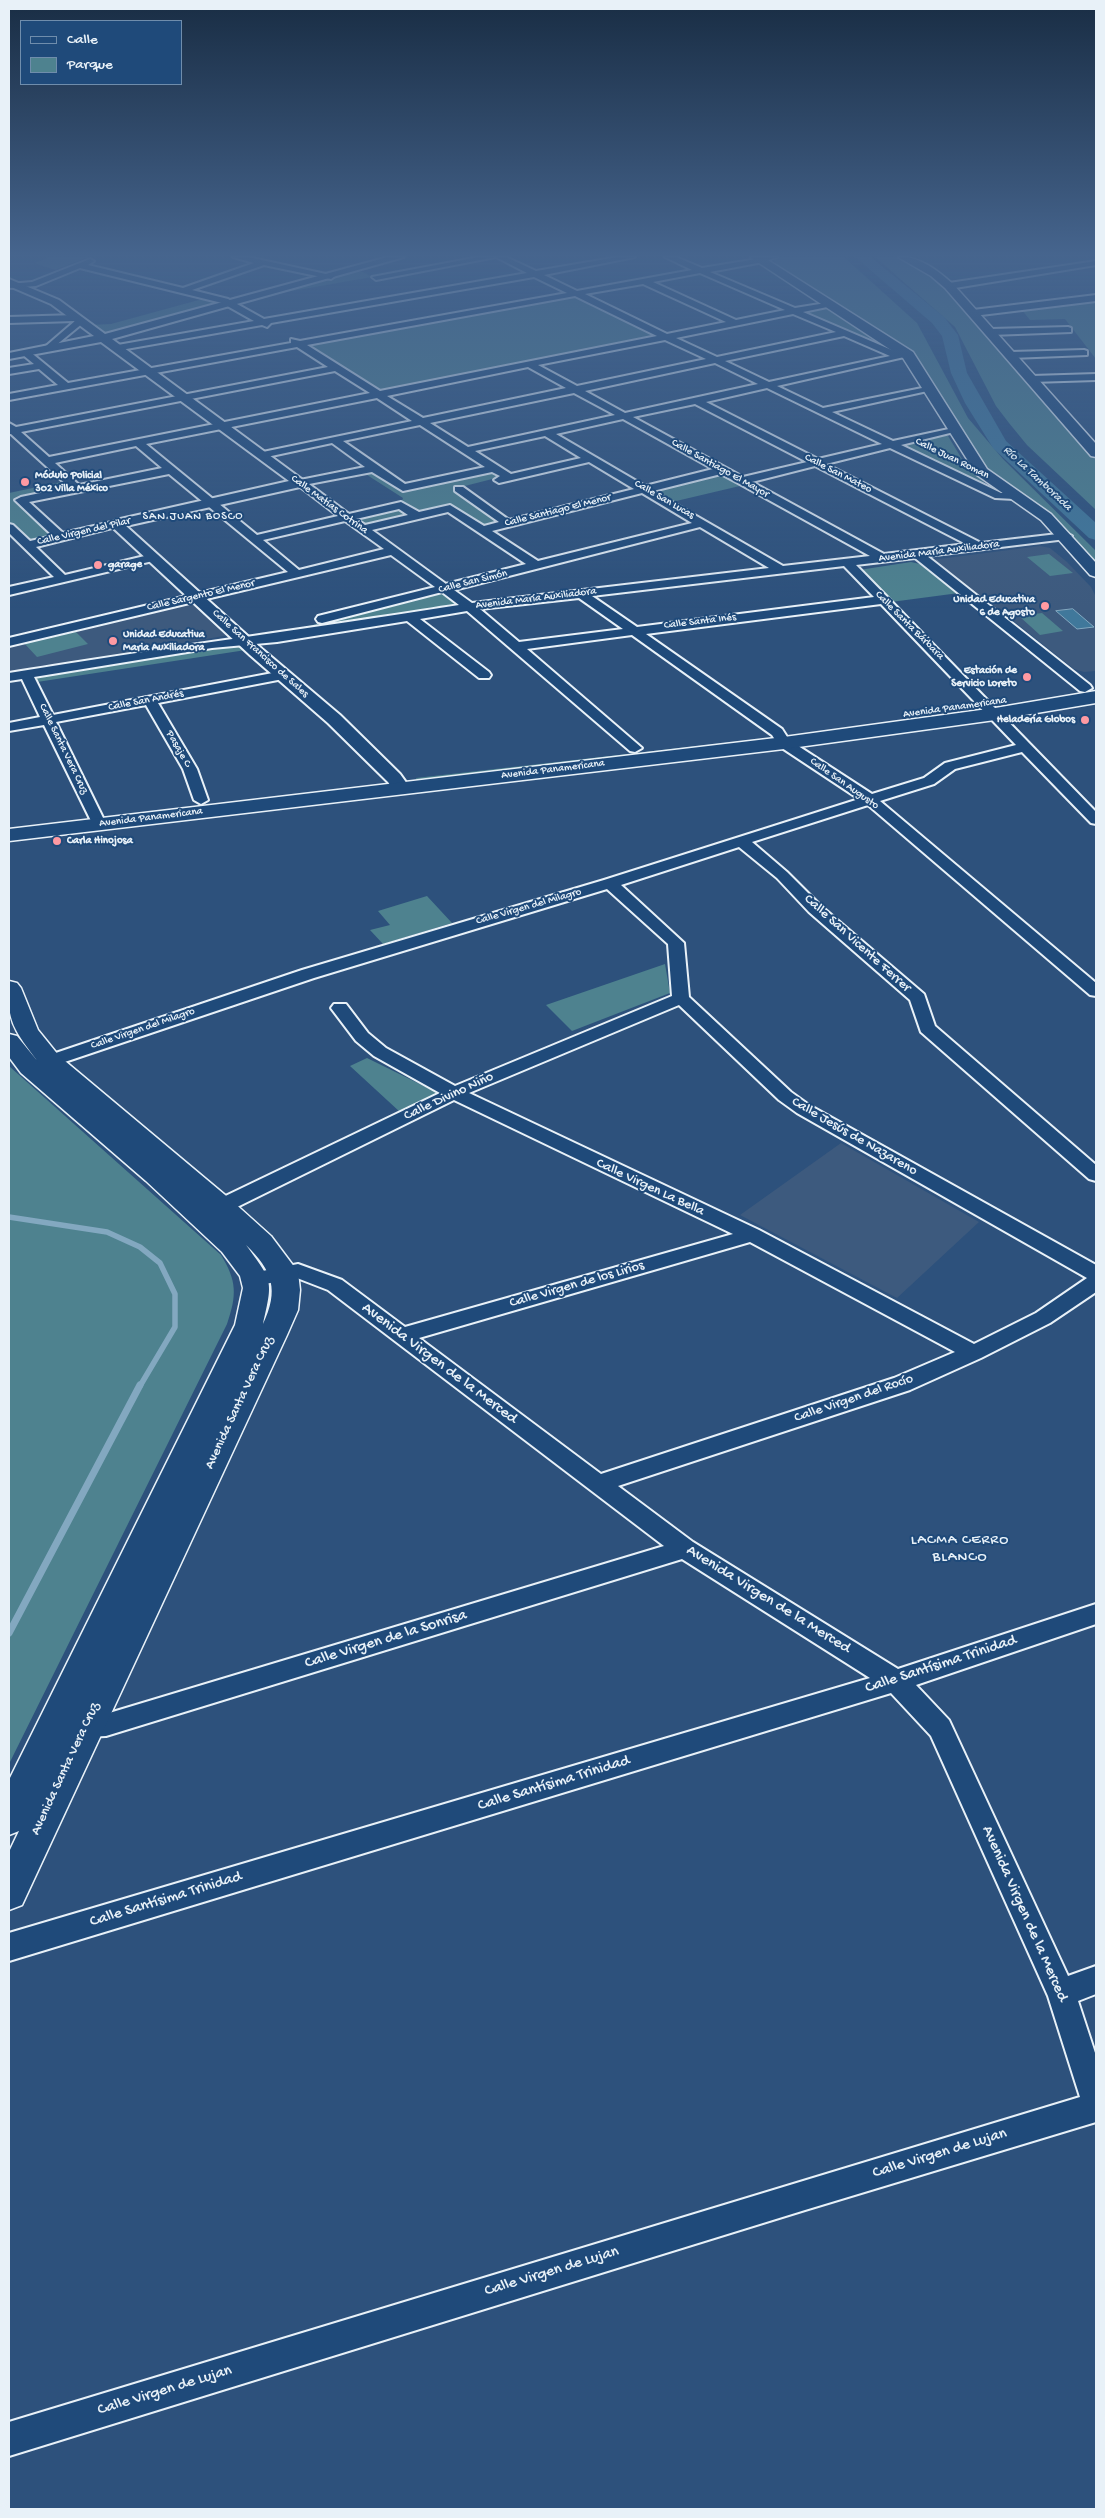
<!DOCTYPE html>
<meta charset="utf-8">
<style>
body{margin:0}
#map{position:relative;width:1105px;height:2518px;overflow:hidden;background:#2d517c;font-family:"Gochi Hand",sans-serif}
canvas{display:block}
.frame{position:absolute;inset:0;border:10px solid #e8f1f8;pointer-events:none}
.legend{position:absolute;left:20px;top:20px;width:162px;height:65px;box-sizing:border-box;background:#1f4a7a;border:1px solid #6f8dac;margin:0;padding:6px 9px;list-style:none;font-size:15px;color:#e8f1f8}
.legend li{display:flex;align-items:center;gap:10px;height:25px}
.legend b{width:25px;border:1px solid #6f8dac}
</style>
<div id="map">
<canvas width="1105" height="2518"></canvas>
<div class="frame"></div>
<ul class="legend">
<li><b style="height:6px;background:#1f4a7a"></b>Calle</li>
<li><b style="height:14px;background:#4e828f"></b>Parque</li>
</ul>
</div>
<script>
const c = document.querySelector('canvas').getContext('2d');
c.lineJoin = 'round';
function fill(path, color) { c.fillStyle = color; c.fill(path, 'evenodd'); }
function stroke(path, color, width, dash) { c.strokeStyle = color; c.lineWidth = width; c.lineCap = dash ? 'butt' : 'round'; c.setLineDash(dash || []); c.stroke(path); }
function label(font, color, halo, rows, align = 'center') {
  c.font = font + ' "Gochi Hand",sans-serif'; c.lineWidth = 4; c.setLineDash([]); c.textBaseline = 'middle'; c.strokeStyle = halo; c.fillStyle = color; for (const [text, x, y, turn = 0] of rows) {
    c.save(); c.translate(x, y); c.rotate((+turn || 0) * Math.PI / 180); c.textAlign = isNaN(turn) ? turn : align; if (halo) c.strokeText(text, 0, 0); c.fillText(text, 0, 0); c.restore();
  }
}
fill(new Path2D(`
 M1040 546 1050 548 1067 562 1091 587 1096 597V671L1084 672 1074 669 1006 615 931 560Z
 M186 603H193L229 635 9 674V645Z
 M841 1143 979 1222 897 1298 740 1215Z`), '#3d5a7e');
fill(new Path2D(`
 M50 257H88L55 270 34 263Z
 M778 257H844L917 323 968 418 1003 459 1096 551V562L1056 518 1003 483 985 465 916 356 775 265 774 260Z
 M875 257H899L930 275 944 287 1096 460V510L1027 445 1009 423 996 406 955 327Z
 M355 271 363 272 372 277 269 295Z
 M571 295 578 296 656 335 383 391 305 345Z
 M206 298 223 303 112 334 101 333 90 325 111 324Z
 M1096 299V359L1065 319 1030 320 1021 309Z
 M826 307 893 349 805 313 806 310Z
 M943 435 948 436 965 464 991 489 903 446Z
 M491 471 500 477 457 488 500 522 484 526 454 507 421 513 398 503 402 501 403 498 364 473 375 472 399 488Z
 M723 474 744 485 672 502 655 492Z
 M61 482 68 488 20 504 52 537 29 542 9 524V493Z
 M398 507 411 515 362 527 350 519Z
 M1049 554 1073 573 1050 576 1027 557Z
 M911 562 920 564 959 593 891 602 859 570Z
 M438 593H444L458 604 289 631Z
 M1042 613 1063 631 1040 635 1019 616Z
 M74 630 88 644 37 657 24 643Z
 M238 642 246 650 37 682 34 677Z
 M768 738 770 740 417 781 416 778Z
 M427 896 452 923 383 944 370 930 390 925 378 911Z
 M665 964 670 993 572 1031 546 1005Z
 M367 1058 438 1093 400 1112 350 1066Z
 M9 1066 221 1255C237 1281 237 1295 227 1324L9 1764Z`), '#4e828f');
const water = new Path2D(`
 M1073 609 1094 627 1077 629 1056 611Z`);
fill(water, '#40789b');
stroke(water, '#83a8c0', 1);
stroke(new Path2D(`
 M9 1217 107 1232 140 1247 160 1263 175 1294V1327L140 1386`), '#83a8c0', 5.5);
stroke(new Path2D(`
 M9 1633 140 1385`), '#83a8c0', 7);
fill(new Path2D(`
 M855 257H871L944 317 958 335 967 373 1006 441 1096 523V540L1089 538 993 448 965 403 951 373 942 336 932 323Z`), '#40789b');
const minor = new Path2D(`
 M233 257H248L335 276 331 279 264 265 192 290 228 299 264 319 527 273 496 257 376 280 372 277 479 257H506L536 271 618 257H635L544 275 577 291 692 270 665 257H676L702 268 763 258V262L710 272 795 308 832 302V306L803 312 901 354 908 352 913 355 777 386 823 408 932 386V390L832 412 893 441 958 427V431L901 445 1001 493H1015L1020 496 1015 499 995 498 890 448 826 464 981 543 1066 533 1072 536 1066 539 927 556 1090 685 1092 688 1085 692 1080 691 915 558 856 565 1096 812V824L1091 823 1022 752 955 769 934 784 880 801 1096 983V996L1090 995 868 805 752 842 787 872 821 906 924 994 935 1026 1096 1165V1181L1089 1179 921 1032 910 1000 809 912 777 878 739 847 621 885 684 943 689 997 791 1092 809 1105 1096 1265V1292L1050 1323 981 1358 910 1390 618 1486 693 1542 898 1669 1096 1604V1624L916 1685 949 1720 1068 1976 1096 1966V1994L1078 2001 1096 2056V2122L805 2210 9 2456V2422L1080 2097 1048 1996 931 1736 891 1693 9 1961V1933L870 1678 682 1559 106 1736 86 1737 77 1734 73 1726 77 1718 86 1715 106 1714 664 1546 328 1290 297 1278 254 1286 247 1284 244 1279 247 1274 298 1264 342 1280 405 1327 733 1234 454 1100 229 1211 222 1213 215 1211 212 1206 215 1201 440 1093 374 1056 356 1041 331 1008 334 1004H346L368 1033 386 1048 455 1086 672 996 668 944 607 889 314 978 41 1070H29L26 1066 29 1062 302 970 604 880 859 799 779 746 772 735 632 635 527 649 642 748 635 752 630 751 467 611 420 619 489 672 491 675 489 678H479L407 621 277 642 212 648 34 677 53 715 283 671 290 675 283 679 158 703 197 769 208 800 201 804 194 800 183 769 146 705 56 722 106 824 104 827H94L44 725 9 731V723L40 717 22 679 9 681V673C159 648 309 629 459 605L442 592 322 623 318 622 316 619 318 616 435 587 391 555 9 646V638L288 572 169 474 29 502 63 533 116 521 122 524 120 526 36 547 65 575 153 554 157 556V560L9 595V587L54 577 9 533V524L13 525 30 541 53 536 15 500 21 497 69 487 11 434H9V423L16 427 328 367 297 347 9 400V394L58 385 39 369 9 374V368L34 364 23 355V351H29L68 383 291 343V339L300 341 567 293 534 277 271 323 267 327 262 325 115 351 110 348 112 346 254 321 222 303 80 268 36 286 9 288V284L32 282 90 259 94 261 88 265 183 288 254 263ZM700 273 785 310 736 320 653 282ZM643 284 726 322 667 334 585 294ZM575 296 657 336 380 391 307 345ZM793 314 836 332 717 357 676 338ZM844 336 890 356 769 382 725 361ZM665 340 706 359 577 386 538 365ZM715 363 758 384 625 413 585 391ZM528 367 566 388 423 418 387 396ZM335 371 370 393 49 457 21 432ZM767 388 882 444 818 459 706 402ZM574 393 615 415 468 447 430 423ZM377 398 412 421 258 453V457L262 458 332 443 365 467 300 480 295 483 338 516 257 535 146 444ZM695 404 807 462 743 477 633 417ZM623 419 713 469 645 486 556 434ZM420 425 485 467 405 484 343 441ZM545 436 581 458 511 474 475 451ZM136 446 162 468 79 485 55 463ZM589 462 634 489 509 520 463 487H455V491L499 522 484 526 450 505 419 512 401 502 349 514 309 484 372 472 403 491 492 472 500 476 494 480 499 483ZM815 466 966 544 884 554 752 482ZM721 474 738 483 870 556 783 566 653 491ZM642 493 692 523 538 561 492 531ZM399 509 408 515 365 525 356 519ZM448 512 526 564 446 584 372 530ZM345 521 384 549 299 570 263 540ZM700 527 769 568 472 603 454 590ZM844 566 874 597 637 627 592 596ZM579 598 623 629 519 642 480 609ZM881 604 1016 745 945 763 924 778 872 794 789 740 782 729 646 634ZM679 1005 779 1100 797 1113 1087 1278 1036 1313 974 1344 759 1230 469 1093ZM750 1242 955 1352 894 1378 601 1474 419 1338Z
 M1096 261V265L949 289 945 286 949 283Z
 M1096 295V301L973 316 969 313 973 310Z
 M76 315 83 319V323L49 351 44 348 46 346 75 321 9 323V317Z
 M1068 327 1071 328V332L991 335 986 332 991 329Z
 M1084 350 1087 351V355L1011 358 1006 355 1011 352Z
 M1096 374V380L1032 382 1027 379 1032 376Z`);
const tertiary = new Path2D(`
 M388 257H404L112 339 307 483 300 487 126 526 262 649 340 715 400 774 410 788 407 792H395L388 782 328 723 250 655 109 524 116 520 289 481 101 342 9 359V353L94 336 51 304 9 286V279L59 300 105 334Z`);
const secondary = new Path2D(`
 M759 257H778L760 263 754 260Z
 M898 257C920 256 937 270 953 284L1096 444V457L1091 456 945 288 931 276Z
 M9 981 17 983 21 988 38 1030 59 1056 231 1200 271 1236 298 1272 300 1290 298 1310 287 1335 22 1905 9 1910V1852L19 1831 9 1835V1780L235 1325 243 1288 240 1276 222 1252 146 1181 21 1073 9 1057V1034L17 1036 39 1063C15 1031 6 1022 9 981ZM246 1245C273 1271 279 1290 263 1324 273 1280 273 1282 246 1245Z`);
const primary = new Path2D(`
 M750 257H763L913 352 987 469 1051 514 1096 563V577L1090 575 1041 520 977 475 903 358Z
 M1096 691V703L995 720 784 749 9 841V829L784 737 995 708Z`);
stroke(minor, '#e8f1f8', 4);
stroke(tertiary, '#e8f1f8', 4);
stroke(secondary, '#e8f1f8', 3);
stroke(primary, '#e8f1f8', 3);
fill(minor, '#1f4a7a');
fill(tertiary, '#1f4a7a');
fill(secondary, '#1f4a7a');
fill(primary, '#1f4a7a');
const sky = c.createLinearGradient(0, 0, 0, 609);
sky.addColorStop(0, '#192d44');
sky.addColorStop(0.42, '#46658e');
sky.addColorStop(1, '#46658e00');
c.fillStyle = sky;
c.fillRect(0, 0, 1105, 609);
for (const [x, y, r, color] of [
 [25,482,5,"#ff9aa2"],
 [98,565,5,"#ff9aa2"],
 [1045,606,5,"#ff9aa2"],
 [113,641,5,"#ff9aa2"],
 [1027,677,5,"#ff9aa2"],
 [1085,720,5,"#ff9aa2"],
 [57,841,5,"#ff9aa2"]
]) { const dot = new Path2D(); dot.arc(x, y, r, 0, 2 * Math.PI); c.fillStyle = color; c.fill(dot); stroke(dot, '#1f4a7a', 2); }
label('11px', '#e8f1f8', '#1f4a7a', [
 ["Calle Juan Roman",952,459,26],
 ["Calle Santiago El Mayor",720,469,29],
 ["Calle San Mateo",838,474,27],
 ["Calle San Lucas",664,500,30],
 ["Calle Matías Cotrina",329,505,36],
 ["Calle Santiago El Menor",558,511,-14],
 ["Calle Virgen del Pilar",84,532,-13],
 ["Avenida María Auxiliadora",939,552,-7],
 ["Calle San Simón",473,582,-14],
 ["Calle Sargento El Menor",201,596,-13],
 ["Avenida María Auxiliadora",536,599,-7],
 ["Calle Santa Inés",700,622,-7],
 ["Calle Santa Bárbara",909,626,45],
 ["Calle San Francisco de Sales",260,654,42],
 ["Calle San Andrés",146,701,-11],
 ["Avenida Panamericana",955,708,-8],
 ["Calle Santa Vera Cruz",63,749,64],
 ["Pasaje C",178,749,60],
 ["Avenida Panamericana",553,770,-7],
 ["Calle San Augusto",844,784,35],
 ["Avenida Panamericana",151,818,-7],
 ["Calle Virgen del Milagro",529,907,-16],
 ["Calle Virgen del Milagro",143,1029,-19]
]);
label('bold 11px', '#e8f1f8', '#1f4a7a', [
 ["Módulo Policial",35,476],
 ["302 Villa México",35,489],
 ["garage",108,565],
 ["Unidad Educativa",1035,600,"right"],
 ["6 de Agosto",1035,613,"right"],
 ["Unidad Educativa",123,635],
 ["Maria Auxiliadora",123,648],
 ["Estación de",1017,671,"right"],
 ["Servicio Loreto",1017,684,"right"],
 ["Heladería Globos",1075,720,"right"],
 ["Carla Hinojosa",67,841]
], 'left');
label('italic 12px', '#cfdfea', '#1f4a7a', [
 ["Río La Tamborada",1037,479,43]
]);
c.letterSpacing = '1px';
label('12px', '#e8f1f8', '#1f4a7a', [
 ["SAN JUAN BOSCO",193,517]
]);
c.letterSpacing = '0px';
label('14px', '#e8f1f8', '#1f4a7a', [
 ["Calle San Vicente Ferrer",857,944,42],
 ["Calle Divino Niño",449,1097,-25],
 ["Calle Jesús de Nazareno",854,1137,30],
 ["Calle Virgen La Bella",650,1188,25],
 ["Calle Virgen de los Lirios",577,1285,-16],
 ["Calle Virgen del Rocío",854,1399,-19],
 ["Avenida Santa Vera Cruz",240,1403,-65],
 ["Avenida Santa Vera Cruz",66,1769,-65]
]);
c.letterSpacing = '1px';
label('15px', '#e8f1f8', '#1f4a7a', [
 ["LACMA CERRO",960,1541],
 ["BLANCO",960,1558]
]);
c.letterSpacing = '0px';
label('16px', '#e8f1f8', '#1f4a7a', [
 ["Avenida Virgen de la Merced",439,1364,37],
 ["Avenida Virgen de la Merced",768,1600,32],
 ["Calle Virgen de la Sonrisa",386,1640,-17],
 ["Calle Santísima Trinidad",941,1665,-18],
 ["Calle Santísima Trinidad",554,1784,-17],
 ["Calle Santísima Trinidad",166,1900,-17],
 ["Avenida Virgen de la Merced",1024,1914,66],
 ["Calle Virgen de Lujan",940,2154,-17],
 ["Calle Virgen de Lujan",552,2272,-17],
 ["Calle Virgen de Lujan",165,2391,-17]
]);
</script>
